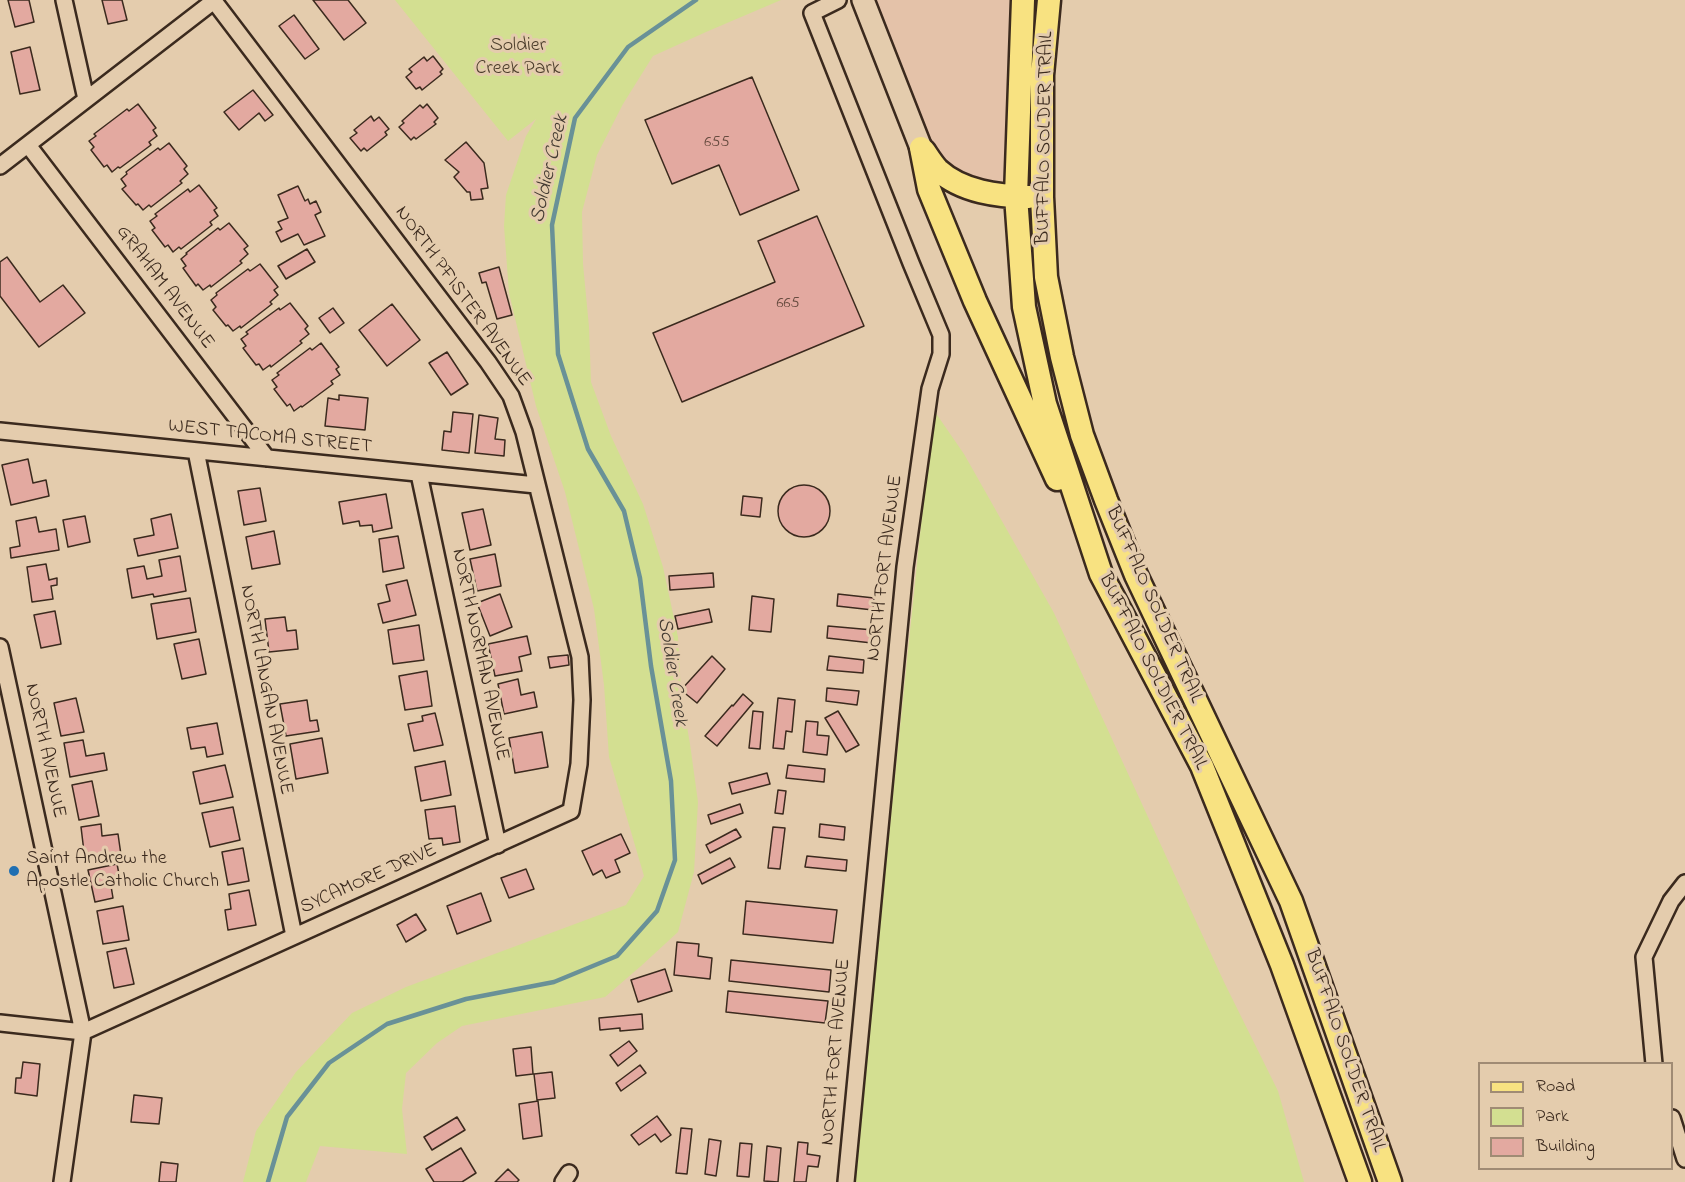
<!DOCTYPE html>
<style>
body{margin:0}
#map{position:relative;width:1685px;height:1182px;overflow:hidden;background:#e4ccad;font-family:"Indie Flower",sans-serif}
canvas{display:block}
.legend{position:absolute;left:1478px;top:1062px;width:195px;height:108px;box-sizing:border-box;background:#e4ccad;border:2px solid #a08b74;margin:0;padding:8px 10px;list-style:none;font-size:18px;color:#3b2a1e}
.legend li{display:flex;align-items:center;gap:12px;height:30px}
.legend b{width:30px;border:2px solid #a08b74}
</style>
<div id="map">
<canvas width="1685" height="1182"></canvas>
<ul class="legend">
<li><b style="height:8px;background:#f8e281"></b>Road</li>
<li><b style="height:16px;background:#d3df91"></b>Park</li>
<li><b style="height:16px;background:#e3a9a0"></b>Building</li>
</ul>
</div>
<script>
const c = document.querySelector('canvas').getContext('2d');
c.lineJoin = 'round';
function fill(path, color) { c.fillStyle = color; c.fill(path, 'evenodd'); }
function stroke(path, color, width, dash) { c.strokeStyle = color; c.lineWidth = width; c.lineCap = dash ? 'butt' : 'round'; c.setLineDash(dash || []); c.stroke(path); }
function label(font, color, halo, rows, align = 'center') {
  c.font = font + ' "Indie Flower",sans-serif'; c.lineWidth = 6; c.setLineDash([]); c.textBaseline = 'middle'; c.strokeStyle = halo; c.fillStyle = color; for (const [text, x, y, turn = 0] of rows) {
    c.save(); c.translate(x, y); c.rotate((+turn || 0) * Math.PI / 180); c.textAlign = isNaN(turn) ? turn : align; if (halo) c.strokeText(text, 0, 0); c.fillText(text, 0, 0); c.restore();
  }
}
fill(new Path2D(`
 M863 0H1035L1016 196 938 170Z`), '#e4c2a9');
fill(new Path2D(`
 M395 0H781L706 32 653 56 623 104 597 155 582 212 583 264 589 327 591 382 611 436 643 504 663 567 678 637 681 692 690 744 698 802 694 872 678 932 641 966 605 997 462 1026 437 1043 406 1073 402 1109 407 1154 320 1146 306 1182H243L256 1131 296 1072 352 1013 406 987 626 905 644 876 609 757 604 685 594 609 565 492 536 406 509 293 504 226 506 195 526 136 536 119 508 141Z
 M933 409 964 454 1054 613 1224 982 1278 1091 1304 1182H853Z`), '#d3df91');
stroke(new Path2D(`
 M268 1182 287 1117 329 1063 387 1024 466 999 554 982 617 956 657 911 675 860 671 781 651 666 640 578 624 511 588 449 558 354 552 225 575 118 628 47 696 0`), '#699197', 4.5);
const building = new Path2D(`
 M8 0H29L34 22 15 27Z
 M102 0H122L127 20 108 24Z
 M313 0H348L366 23 344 40Z
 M294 15 319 49 305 59 279 26Z
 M30 47 40 90 20 94 11 52Z
 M433 56 443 69 440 72 442 74 422 90 420 87 416 89 406 77 412 72 409 69 424 57 427 61Z
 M752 77 799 190 740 215 719 165 672 184 645 120Z
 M253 90 273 115 265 121 259 113 239 130 224 112Z
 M138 104 156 128 153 130 157 136 149 142 151 145 120 168 118 167 112 172 107 165 104 167 91 150 94 147 89 141 96 136 94 134 127 109 129 111Z
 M427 104 438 118 434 122 436 124 416 139 414 137 411 140 399 127 404 123 402 121 420 105 423 108Z
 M371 116 374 121 379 117 389 129 385 132 387 135 367 151 364 148 361 151 350 138 357 133 354 130Z
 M466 142 484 163 488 188 481 189 483 199 471 200 470 192H467L454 177 459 172 445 160Z
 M169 143 187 166 184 169 188 174 180 181 182 183 151 207 149 205 143 210 138 204 136 205 122 189 126 186 121 179 127 174 126 172 158 148 160 150Z
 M199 185 217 208 214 210 218 216 210 222 212 225 181 249 179 247 173 252 168 245 165 247 152 230 155 228 150 221 157 216 155 214 188 189 190 192Z
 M298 186 305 201 308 199 310 204 316 201 321 212 315 215 325 236 304 245 298 234 281 242 276 232 282 229 278 222 288 218 278 195Z
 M817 216 864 326 682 402 653 333 775 282 758 241Z
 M229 223 248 246 244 249 248 254 240 261 242 263 211 287 210 285 203 290 198 284 196 286 183 268 186 266 181 259 187 254 186 253 218 228 220 230Z
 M307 249 315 262 286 279 278 266Z
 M7 257 40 302 63 285 85 313 39 347 0 296V262Z
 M260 264 278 287 274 290 278 295 270 302 272 304 241 328 240 326 233 331 228 325 226 326 213 310 216 307 211 300 217 295 216 293 248 269 250 271Z
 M499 267 512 315 497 319 486 282 482 283 479 273Z
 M290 303 308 326 305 329 309 334 300 341 302 343 271 367 270 365 263 370 259 364 256 365 243 348 246 346 241 339 248 334 246 332 279 308 280 310Z
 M392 304 420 340 387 366 359 330Z
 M333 308 344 323 330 333 319 318Z
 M321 343 339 367 336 369 340 375 331 381 333 384 302 407 301 406 294 411 290 404 287 406 274 389 277 387 272 380 279 375 277 373 310 348 312 350Z
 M447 352 468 384 451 395 429 363Z
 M339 395 368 398 365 430 325 426 328 398 339 400Z
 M453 412 473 414 469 453 442 450 444 431 451 432Z
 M479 415 498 418 495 439 505 440 504 456 475 453Z
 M28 459 33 483 46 480 49 496 11 505 2 465Z
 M778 511a26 26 0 1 1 52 0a26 26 0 1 1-52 0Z
 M260 488 266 521 244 525 238 491Z
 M386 494 392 528 373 532 372 525 360 526 359 521 343 524 339 502Z
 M743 496 762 498 760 517 741 515Z
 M483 509 491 545 470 550 462 513Z
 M171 514 178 548 138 556 134 539 154 535 151 519Z
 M85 516 90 542 68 547 63 520Z
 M36 517 39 532 56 529 59 550 11 558 10 548 20 546 16 521Z
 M274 531 280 564 252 569 246 537Z
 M398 536 404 568 383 572 379 539Z
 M495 554 501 586 477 591 470 559Z
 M180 556 186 591 154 597 153 594 132 598 127 569 144 566 147 579 162 576 159 560Z
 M46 564 49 580 57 578V585L51 586 53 599 32 602 27 567Z
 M713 573 714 587 670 590 669 576Z
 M407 580 416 615 383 623 378 604 390 601 386 585Z
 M500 594 512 627 490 636 477 603Z
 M838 594 874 598 873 610 837 606Z
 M752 596 774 599 771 632 749 630Z
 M190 598 196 632 157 639 151 604Z
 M709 609 712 622 678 629 675 616Z
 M55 611 61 644 41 648 34 615Z
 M285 617 287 631 296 630 298 649 269 652 265 619Z
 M419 625 424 660 393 664 388 630Z
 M828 626 873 630 872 643 827 638Z
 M527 636 531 654 519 657 522 671 495 676 488 644Z
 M199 639 206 674 182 679 174 644Z
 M568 655 569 665 550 668 548 657Z
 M712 656 725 669 697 703 681 690Z
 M829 656 864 660 863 673 827 670Z
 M427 671 432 706 405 710 399 676Z
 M518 679 521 695 534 692 537 707 504 714 498 684Z
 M827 688 859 691 857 705 826 701Z
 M743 694 753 703 717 746 705 736 732 705 733 706Z
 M76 698 84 732 61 736 54 703Z
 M778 698 795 700 792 732 786 731 784 749 773 748Z
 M307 700 310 721 317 720 319 731 286 736 280 704Z
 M753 711 763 712 760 749 749 748Z
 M838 711 859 745 846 752 825 718Z
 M435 713 443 745 414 751 408 724 423 721 422 716Z
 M806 721 818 722 817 735 829 736 827 755 803 752Z
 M217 723 223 754 207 757 205 747 191 749 187 728Z
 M542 732 548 767 515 773 509 738Z
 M322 738 328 773 296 779 290 744Z
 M83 740 86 756 104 753 107 770 70 777 64 743Z
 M445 761 451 795 421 801 415 767Z
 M225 765 233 797 200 804 193 772Z
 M788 765 825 769 824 782 786 778Z
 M767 773 770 784 732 794 729 783Z
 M92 781 99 816 79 820 72 785Z
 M778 790 786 791 783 814 775 813Z
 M740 804 743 813 711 824 708 815Z
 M455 806 460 842 443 845 442 838 429 839 425 810Z
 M233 807 240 840 210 847 202 813Z
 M101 824 102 836 118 834 121 855 85 860 81 827Z
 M820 824 845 827 844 840 819 837Z
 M773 827 785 828 780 869 768 868Z
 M736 829 741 837 710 853 706 845Z
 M621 834 630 853 615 860 620 872 606 878 602 870 593 875 582 851Z
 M243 848 249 881 228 885 222 852Z
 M807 856 847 860 846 871 805 867Z
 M730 858 735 867 702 884 698 875Z
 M117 864 121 884 111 886 113 898 95 902 88 870Z
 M526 869 534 889 509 898 501 878Z
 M249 890 256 925 228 930 225 910 231 909 229 894Z
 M481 893 491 921 457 934 447 906Z
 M746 901 837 910 833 943 743 934Z
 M123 906 129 940 103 944 97 911Z
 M416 914 426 930 406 942 397 925Z
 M677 942 699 944 698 956 712 958 710 979 674 975Z
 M126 948 134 984 114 988 107 952Z
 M731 960 831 970 829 992 729 981Z
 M665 969 672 991 638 1002 631 980Z
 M728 991 828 1001 825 1023 726 1012Z
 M642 1014 643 1029 620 1031V1028L600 1030 599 1018Z
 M629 1041 637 1051 618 1066 610 1055Z
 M531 1047 533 1074 516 1076 513 1049Z
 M23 1062 40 1064 37 1096 15 1093 16 1078H21Z
 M640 1065 646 1073 621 1091 616 1083Z
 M552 1072 555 1098 537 1100 534 1074Z
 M134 1095 162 1098 159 1124 131 1122Z
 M538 1101 542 1136 523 1139 519 1104Z
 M657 1116 671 1135 661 1142 655 1134 639 1145 631 1135Z
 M457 1117 465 1130 432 1150 424 1137Z
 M681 1128 692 1129 687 1174 676 1173Z
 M709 1139 721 1141 716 1176 705 1174Z
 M798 1142 808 1143 807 1154 820 1156 818 1167 808 1166 806 1182H794Z
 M740 1143 752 1144 749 1177 737 1176Z
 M767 1146 781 1148 778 1182 764 1181Z
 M461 1148 476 1173 462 1182H434L426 1169Z
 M161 1162 178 1164 176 1182H159Z
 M508 1169 519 1180 517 1182H495Z`);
fill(building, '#e3a9a0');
stroke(building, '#3b2a1e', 1.5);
const street = new Path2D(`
 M64 0 86 99
 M838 0 812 13 911 263 941 335V354L930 389 905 567 846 1182
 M28 145 267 458
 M0 166 215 0
 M0 431 536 485
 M196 451 294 936
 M419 474 498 845
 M0 647 83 1032 62 1182
 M0 1023 83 1032 571 811 579 764 582 700 580 657 524 432 511 396 488 362 214 1
 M1654 1064 1644 957 1671 901 1685 883
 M1672 1118 1685 1159
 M563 1182 569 1173`);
const secondary = new Path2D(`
 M863 0 921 148`);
const primary = new Path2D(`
 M1023 0 1016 196 1024 307 1045 404 1101 574 1202 766 1282 965 1360 1182
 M1049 0 1042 75V197L1046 277 1062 357 1082 435 1106 500 1136 575 1291 901 1390 1182
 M921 148 929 189 975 301 1057 479
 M924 151C928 157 933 165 938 170 962 192 998 196 1029 197`);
stroke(street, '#3b2a1e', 20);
stroke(secondary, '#3b2a1e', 26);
stroke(primary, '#3b2a1e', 27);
stroke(street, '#e4ccad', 15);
stroke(secondary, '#e4ccad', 21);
stroke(primary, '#f8e281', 22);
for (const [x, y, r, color] of [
 [14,871,6,"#1f6fb2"]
]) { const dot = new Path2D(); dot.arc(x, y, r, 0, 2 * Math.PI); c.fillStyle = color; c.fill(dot); stroke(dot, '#e4ccad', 2); }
label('16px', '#654a3e', null, [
 ["655",717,143],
 ["665",788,304]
]);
label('20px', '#4a3c2a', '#e4ccad', [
 ["Soldier",518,47],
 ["Creek Park",518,70]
]);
label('20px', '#3b2a1e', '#e4ccad', [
 ["BUFFALO SOLDER TRAIL",1046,138,-89],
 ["GRAHAM AVENUE",164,288,53],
 ["NORTH PFISTER AVENUE",462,297,54],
 ["WEST TACOMA STREET",270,438,6],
 ["NORTH FORT AVENUE",886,568,-83],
 ["BUFFALO SOLDER TRAIL",1153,605,66],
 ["NORTH NORMAN AVENUE",479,655,78],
 ["BUFFALO SOLDIER TRAIL",1152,672,63],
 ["NORTH LANGAN AVENUE",265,690,79],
 ["NORTH AVENUE",44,751,78],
 ["SYCAMORE DRIVE",369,880,-24],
 ["BUFFALO SOLDER TRAIL",1344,1051,71],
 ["NORTH FORT AVENUE",837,1052,-85]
]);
label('20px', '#3b2a1e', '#e4ccad', [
 ["Saint Andrew the",26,860],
 ["Apostle Catholic Church",26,883]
], 'left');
label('italic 21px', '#433b32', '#e4ccad', [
 ["Soldier Creek",551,169,-77],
 ["Soldier Creek",671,672,81]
]);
</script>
